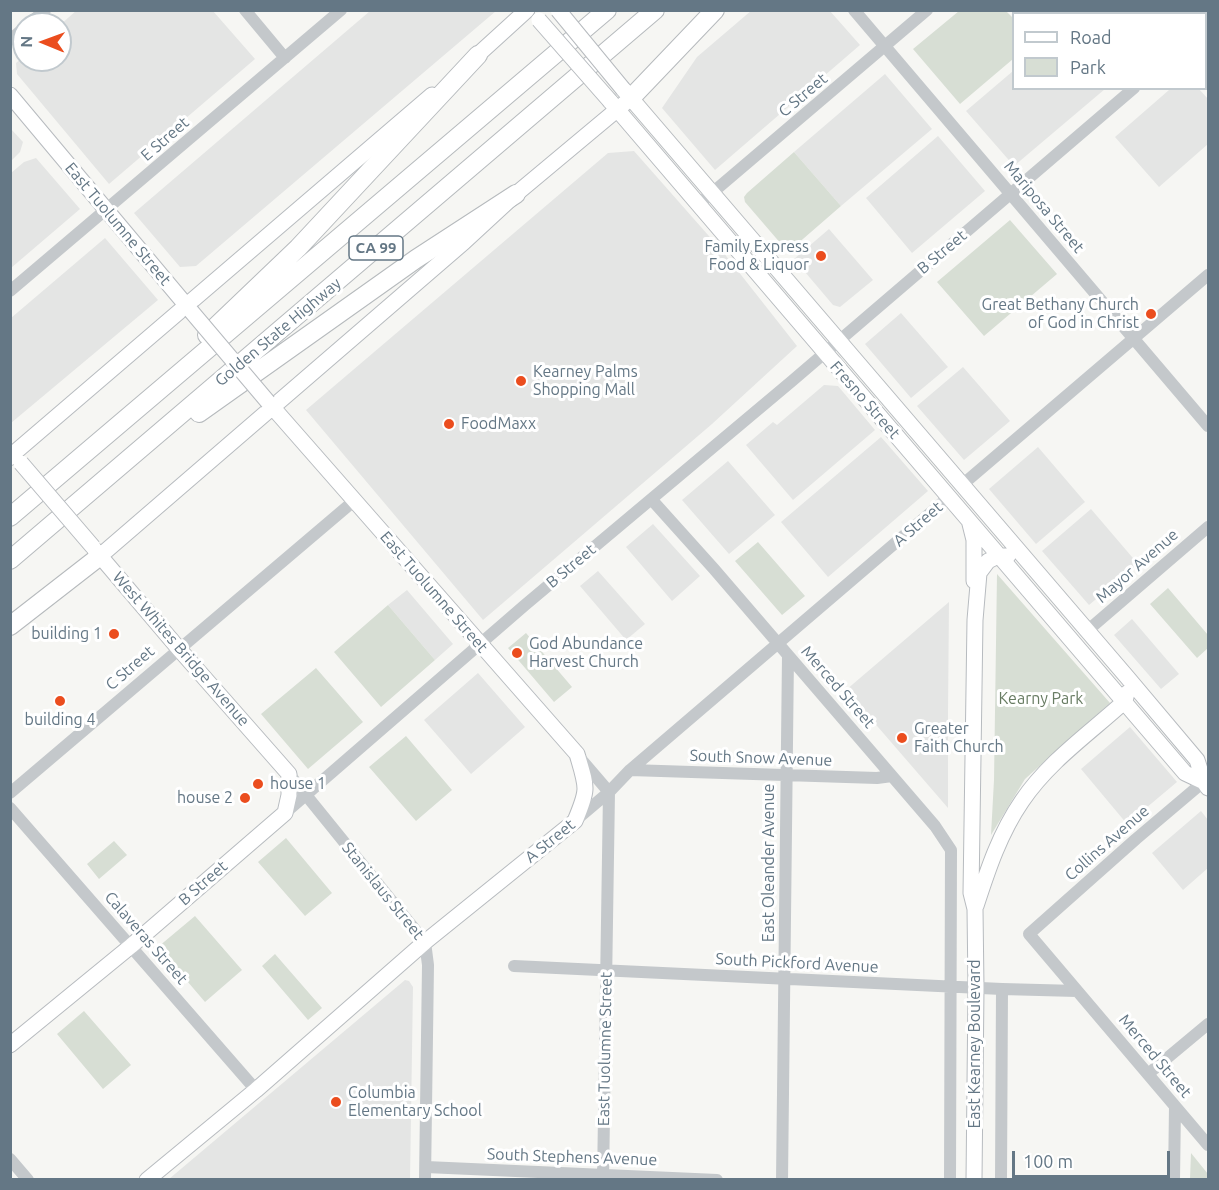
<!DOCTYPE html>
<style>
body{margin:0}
#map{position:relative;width:1219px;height:1190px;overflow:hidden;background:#f6f6f3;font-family:Ubuntu,sans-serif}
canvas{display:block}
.frame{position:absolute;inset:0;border:12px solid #647785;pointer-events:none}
.legend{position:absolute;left:1012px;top:12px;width:195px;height:78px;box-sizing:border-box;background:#fff;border:2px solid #c1c9ce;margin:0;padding:8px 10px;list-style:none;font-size:18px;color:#647785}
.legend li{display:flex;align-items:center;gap:12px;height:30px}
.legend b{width:30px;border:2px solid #c1c9ce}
.north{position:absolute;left:12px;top:12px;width:60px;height:60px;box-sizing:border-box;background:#fff;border:2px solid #c1c9ce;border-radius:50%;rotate:271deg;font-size:16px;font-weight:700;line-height:24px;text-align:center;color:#647785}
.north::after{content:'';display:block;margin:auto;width:21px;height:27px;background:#eb4d1e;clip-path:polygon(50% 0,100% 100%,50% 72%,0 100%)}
.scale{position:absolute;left:1012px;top:1151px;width:158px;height:27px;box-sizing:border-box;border:3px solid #647785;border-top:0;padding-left:8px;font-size:18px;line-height:21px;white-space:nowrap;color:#647785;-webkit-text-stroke:4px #fff;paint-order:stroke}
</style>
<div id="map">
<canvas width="1219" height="1190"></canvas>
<div class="frame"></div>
<ul class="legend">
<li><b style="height:8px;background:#fff"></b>Road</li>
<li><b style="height:16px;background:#d7ded4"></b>Park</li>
</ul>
<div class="north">N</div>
<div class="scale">100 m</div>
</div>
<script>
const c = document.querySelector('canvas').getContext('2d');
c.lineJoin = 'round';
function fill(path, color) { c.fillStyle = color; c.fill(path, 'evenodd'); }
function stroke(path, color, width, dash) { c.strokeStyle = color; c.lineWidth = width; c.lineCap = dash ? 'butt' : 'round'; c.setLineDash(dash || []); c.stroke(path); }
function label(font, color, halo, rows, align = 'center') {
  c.font = font + ' Ubuntu,sans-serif'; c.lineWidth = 6; c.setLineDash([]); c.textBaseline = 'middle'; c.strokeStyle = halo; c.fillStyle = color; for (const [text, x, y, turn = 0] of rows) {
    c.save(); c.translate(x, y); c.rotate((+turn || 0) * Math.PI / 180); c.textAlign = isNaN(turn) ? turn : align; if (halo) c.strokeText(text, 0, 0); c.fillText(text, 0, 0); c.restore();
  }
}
fill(new Path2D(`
 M77 10 213 11 255 59 109 184 17 74 16 63 24 56V60H60V25Z
 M752 10 830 11 860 45 715 170 662 108 697 57Z
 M370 11H496L196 266 180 267 134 213Z
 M1013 71 1014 88 1105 89 1014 166 966 111Z
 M885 74 932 129 841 206 794 152Z
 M1168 89H1199L1208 99V144L1159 187 1115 137 1169 90Z
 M11 129 23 142 20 152 11 161Z
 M938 136 985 191 912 253 866 198Z
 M634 151 723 252 797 346 712 424 483 620 306 410 608 153Z
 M36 158 80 209 11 268V173L24 162Z
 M829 229 873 280 840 307 833 305 794 259Z
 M105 238 158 300 11 423V318Z
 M901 313 948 367 911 398 865 344Z
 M963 367 1010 421 964 460 917 406Z
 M824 385 838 386 875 430 793 500 746 445 773 422 777 425Z
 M881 437 928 491 828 577 781 522Z
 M1038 447 1085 502 1036 544 989 489Z
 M728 461 775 515 729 554 682 500Z
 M1091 509 1138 564 1089 605 1042 551Z
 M653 524 700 576 672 601 626 547Z
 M598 571 645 624 626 640 580 586Z
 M407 590 453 644 435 660 388 605Z
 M949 602 948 712V808L846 690Z
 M1132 619 1179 674 1161 689 1114 635Z
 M478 673 525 727 471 774 424 720Z
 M1130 727 1177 782 1127 824 1081 769Z
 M1201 811 1208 820V868L1183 890 1152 853Z
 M405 980 409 981 413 987 410 1179H169Z`), '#e4e5e4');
fill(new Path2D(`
 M959 11H1006L1014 19 1013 59 960 104 913 49Z
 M794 152 841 206 788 252 745 202 744 197 747 193Z
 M1010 220 1057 274 984 336 937 282Z
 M758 542 805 596 782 615 735 561Z
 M997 574 1110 703 1025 779 991 835 994 780Z
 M1168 588 1208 635V648L1197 658 1150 604Z
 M388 605 435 660 381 707 334 652Z
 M526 633 572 687 554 702 508 648Z
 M316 668 363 722 308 769 261 714Z
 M406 736 452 790 416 821 369 767Z
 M286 838 332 893 305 916 258 862Z
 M114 841 127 855 99 879 87 864Z
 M195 916 242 970 205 1002 158 947Z
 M275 954 322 1008 308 1020 262 966Z
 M84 1011 131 1065 103 1089 57 1034Z
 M1191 1153 1208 1174V1179H1190Z`), '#d7ded4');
const major = new Path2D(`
 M1145 10 1148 14
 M1165 10 1167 14
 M471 61 527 10
 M1206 69 1208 72
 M623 89 1127 677 1197 760 1204 782
 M10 95 191 311
 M610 101 1185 773 1204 782 1208 788
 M13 454 432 95
 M970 524 974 540V581
 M100 556 464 242 516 194 625 103
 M976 906C988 869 1000 833 1022 801 1049 761 1090 733 1125 701L1127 693
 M10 1045 131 946 285 813 289 795V774L179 649 95 550
 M147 1180 256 1090 425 942 575 821C589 788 587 788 577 754L268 402
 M974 1180 976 988 975 909 971 893 975 620 979 573 988 561 998 556H1008`);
const highway = new Path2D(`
 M631 98 715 10
 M207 335 298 248 478 55
 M199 413 416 259 516 194
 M10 456 13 454
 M10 517 607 10
 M10 560 655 10
 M10 626 100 556`);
stroke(major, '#b7bbbf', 17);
stroke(highway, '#b6babd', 20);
stroke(new Path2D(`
 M245 10 285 58
 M854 10 1208 426
 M29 24 45 10
 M1206 27 1208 24
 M10 40 24 28
 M699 204 927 10
 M10 291 341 10
 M962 485 1208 275
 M652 500 714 569 935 826 951 850 950 1180
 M1087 631 1208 527
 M579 757 609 792 603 1180
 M630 770 877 778 892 776
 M289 774 425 942 428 965 425 1180
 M1208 778 1136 839 1029 934 1208 1145
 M10 793 355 500
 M10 808 256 1090
 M285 813 525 605 792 381 1134 88
 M576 820 609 792 630 770 949 497
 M514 966 1002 989 1077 991
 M1148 1074 1208 1024
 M10 1159 28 1180
 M426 1167 717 1180
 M782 1180 788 655
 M1001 1180 1002 989
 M1174 1180 1175 1106`), '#c4c8cb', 12);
stroke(major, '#fff', 15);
stroke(highway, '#fff', 18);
const majorBridge = new Path2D(`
 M558 10 623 89
 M539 20 610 101
 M191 311 268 402
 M21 463 93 547`);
stroke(majorBridge, '#b7bbbf', 17, []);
stroke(majorBridge, '#fff', 15);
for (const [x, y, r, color] of [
 [821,256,6,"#eb4d1e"],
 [1151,314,6,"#eb4d1e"],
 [521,381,6,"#eb4d1e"],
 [449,424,6,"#eb4d1e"],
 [114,634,6,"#eb4d1e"],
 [517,653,6,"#eb4d1e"],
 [60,701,6,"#eb4d1e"],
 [902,738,6,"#eb4d1e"],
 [258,784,6,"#eb4d1e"],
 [245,798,6,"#eb4d1e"],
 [336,1102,6,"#eb4d1e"]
]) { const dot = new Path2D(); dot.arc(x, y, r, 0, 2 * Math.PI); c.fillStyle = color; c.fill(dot); stroke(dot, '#fff', 2); }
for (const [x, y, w] of [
 [376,248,54]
]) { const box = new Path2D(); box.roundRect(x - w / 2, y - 12, w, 24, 4.5); c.fillStyle = '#fff'; c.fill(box); stroke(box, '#647785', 1.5); }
label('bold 15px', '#647785', null, [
 ["CA 99",376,248]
]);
label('16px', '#647785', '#fff', [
 ["C Street",803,95,-40],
 ["E Street",165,139,-41],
 ["Mariposa Street",1044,207,50],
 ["East Tuolumne Street",118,224,50],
 ["B Street",942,252,-40],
 ["Golden State Highway",278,332,-40],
 ["Fresno Street",865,400,49],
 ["A Street",918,524,-41],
 ["B Street",571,566,-40],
 ["Mayor Avenue",1137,566,-41],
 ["East Tuolumne Street",434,592,49],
 ["West Whites Bridge Avenue",181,649,49],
 ["C Street",130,668,-41],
 ["Merced Street",838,687,49],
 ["South Snow Avenue",761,758,2],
 ["A Street",550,841,-39],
 ["Collins Avenue",1107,843,-41],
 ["East Oleander Avenue",769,863,-90],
 ["B Street",203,883,-41],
 ["Stanislaus Street",383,891,51],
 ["Calaveras Street",146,938,49],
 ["South Pickford Avenue",797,963,3],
 ["East Kearney Boulevard",975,1044,-90],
 ["East Tuolumne Street",605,1049,-89],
 ["Merced Street",1155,1056,50],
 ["South Stephens Avenue",572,1157,2]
]);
label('16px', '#647785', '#fff', [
 ["Family Express",809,247,"right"],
 ["Food & Liquor",809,265,"right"],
 ["Great Bethany Church",1139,305,"right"],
 ["of God in Christ",1139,323,"right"],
 ["Kearney Palms",533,372],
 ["Shopping Mall",533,390],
 ["FoodMaxx",461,424],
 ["building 1",102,634,"right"],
 ["God Abundance",529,644],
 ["Harvest Church",529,662],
 ["building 4",60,720,"center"],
 ["Greater",914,729],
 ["Faith Church",914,747],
 ["house 1",270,784],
 ["house 2",233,798,"right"],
 ["Columbia",348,1093],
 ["Elementary School",348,1111]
], 'left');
label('16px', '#687c63', '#fff', [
 ["Kearny Park",1041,699]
]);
</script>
